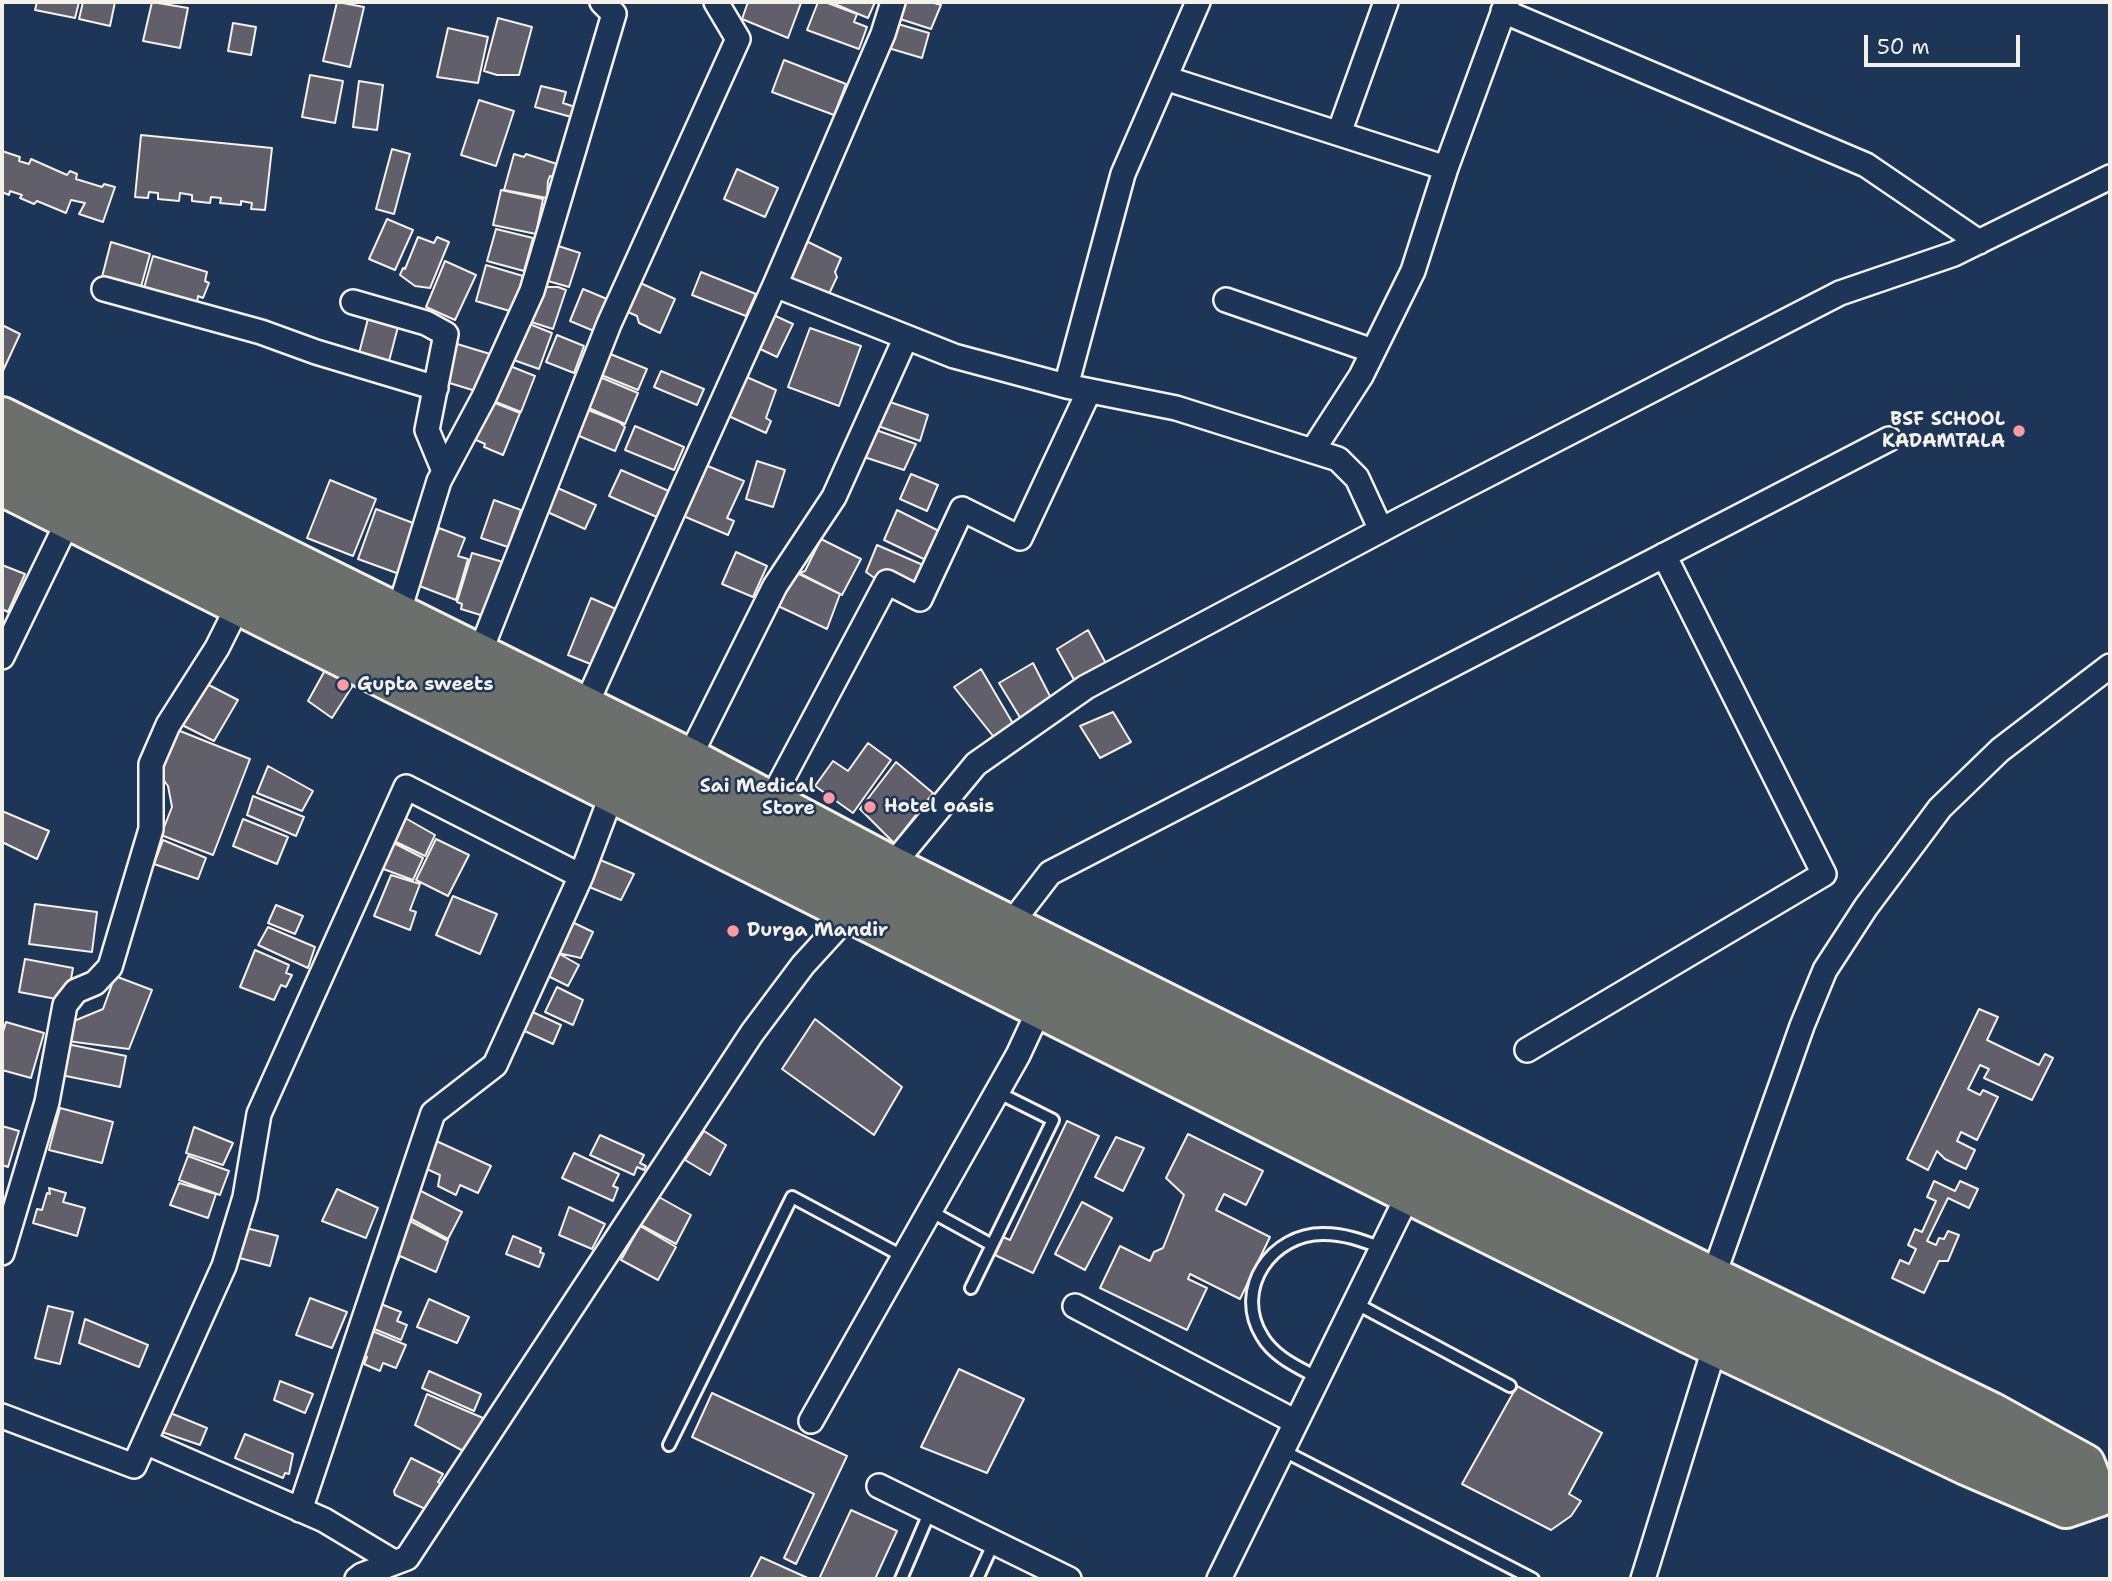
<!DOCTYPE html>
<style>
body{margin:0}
#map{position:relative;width:2112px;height:1581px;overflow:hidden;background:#1d3557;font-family:"Shantell Sans",sans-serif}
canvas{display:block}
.frame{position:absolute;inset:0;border:4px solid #f4f1e8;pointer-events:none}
.scale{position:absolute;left:1864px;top:35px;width:156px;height:32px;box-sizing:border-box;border:4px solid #f4f1e8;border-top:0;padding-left:9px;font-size:21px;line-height:24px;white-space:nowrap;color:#f4f1e8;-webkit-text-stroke:5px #1d3557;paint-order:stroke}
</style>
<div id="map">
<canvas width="2112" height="1581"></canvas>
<div class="frame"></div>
<div class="scale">50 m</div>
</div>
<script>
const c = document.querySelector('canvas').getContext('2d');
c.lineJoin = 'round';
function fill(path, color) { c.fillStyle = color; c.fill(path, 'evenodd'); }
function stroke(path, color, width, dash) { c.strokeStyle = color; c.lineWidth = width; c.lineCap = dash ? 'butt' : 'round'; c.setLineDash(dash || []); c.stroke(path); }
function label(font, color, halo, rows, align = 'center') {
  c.font = font + ' "Shantell Sans",sans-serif'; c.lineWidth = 5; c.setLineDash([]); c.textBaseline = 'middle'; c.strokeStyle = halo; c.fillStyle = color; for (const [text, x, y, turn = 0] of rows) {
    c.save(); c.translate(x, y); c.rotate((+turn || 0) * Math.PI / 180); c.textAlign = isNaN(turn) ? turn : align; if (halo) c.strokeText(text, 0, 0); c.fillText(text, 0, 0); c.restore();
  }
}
const building = new Path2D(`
 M37 2H79L75 18 35 10Z
 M83 2H115L110 26 79 19Z
 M152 2 188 8 180 48 143 41Z
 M337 2 364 7 350 67 323 61Z
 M748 2 801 3 788 38 742 19Z
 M818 2H825L857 14 854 22 867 27 859 49 807 30Z
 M830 2H875L868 18Z
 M899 2H931L941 5 931 29 894 17Z
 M498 18 532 27 519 75H497L484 71Z
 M891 22 929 33 922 58 885 47Z
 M233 23 256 27 251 55 228 51Z
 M448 28 488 37 478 83 437 77Z
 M784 60 846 84 834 115 772 92Z
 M310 75 343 81 335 123 302 117Z
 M359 81 383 85 377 130 353 127Z
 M541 86 566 92 563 103 578 108 575 118 535 107Z
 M479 100 514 111 496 166 461 155Z
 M141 135 272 148 265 210 251 209 252 203 241 201V205L220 203 221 198 211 197 210 203 192 201V195L180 193 179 201 158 199V193L149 192 148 198 135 197Z
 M392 149 410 154 394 214 376 209Z
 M2 151 20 157 19 161 29 164 31 159 67 175 70 171 77 174 76 179 102 187 104 184 115 187 103 222 79 214 85 203 71 200 66 213 37 201 34 204 20 198 22 195 10 191 9 195 2 192Z
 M514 154 524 157 526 154 557 164 553 177 550 176 548 181 547 198 504 190Z
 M737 169 778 188 765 217 724 199Z
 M501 190 543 199 536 234 493 225Z
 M387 219 413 230 395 270 369 259Z
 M496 229 533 238 524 271 487 261Z
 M418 237 434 243 437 237 449 242 430 288 415 286 400 275 403 268 405 269Z
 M800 238 841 258 835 272 837 277 827 298 782 276Z
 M111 242 150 254 141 287 102 277Z
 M549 243 580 253 569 287 548 281 549 277 539 274Z
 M153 256 207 272 205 281 209 283 203 298 198 296 197 304 151 292 144 288Z
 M445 261 476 275 455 320 426 307Z
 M486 265 523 276 513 312 476 301Z
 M701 272 756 294 746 316 692 295Z
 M634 280 675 299 660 333 639 323 637 316 621 309Z
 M536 287H558L566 290 553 329 525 320Z
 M583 289 607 299 594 331 570 321Z
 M769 313 793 324 777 357 754 346Z
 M369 315 399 323 388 365 358 357Z
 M522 321 552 333 539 369 508 358Z
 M2 325 20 334 2 373Z
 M810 328 861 346 839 406 788 387Z
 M557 335 584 346 574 373 546 362Z
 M454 343 490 354 479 392 443 381Z
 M603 351 647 369 638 390 594 372Z
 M505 364 535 376 521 412 491 400Z
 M661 371 704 389 697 405 654 387Z
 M740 374 776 390 766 418 771 421 766 433 722 413Z
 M595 375 638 393 625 424 582 405Z
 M490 401 520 413 503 455 484 447 485 444 474 439Z
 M887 401 928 415 920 441 878 426Z
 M583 408 619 422 625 427 615 451 572 433Z
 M635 426 684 447 674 470 625 450Z
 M873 429 916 444 904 470 864 457Z
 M757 461 785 470 773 507 746 499Z
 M703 464 744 481 727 518 734 521 728 535 681 515Z
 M621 470 671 492 659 518 609 496Z
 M911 474 938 485 927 511 900 499Z
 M330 480 376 499 353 556 307 538Z
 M553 486 596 505 585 529 543 510Z
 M494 500 521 510 508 547 481 538Z
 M376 509 421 526 402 575 358 559Z
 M897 510 941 532 928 561 884 540Z
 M439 528 465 538 458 556 468 559 456 600 417 585Z
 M821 539 861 559 842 595 799 573 805 571Z
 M877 545 923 565 911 591 880 582 866 572Z
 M736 552 767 566 753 597 722 584Z
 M472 553 503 562 487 617 461 609 462 604 457 602Z
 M2 565 25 574 8 612 2 609Z
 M795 572 840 594 827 629 778 606Z
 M591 598 616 609 593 665 568 655Z
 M1088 630 1109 669 1077 685 1057 649Z
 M329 663 357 679 332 718 308 701Z
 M1033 663 1054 704 1024 724 999 683Z
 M981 669 1015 727 997 741 954 687Z
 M203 682 238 700 214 741 180 724Z
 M1113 712 1131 742 1100 758 1080 726Z
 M175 729 250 759 213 855 161 835 172 807 168 786 158 773Z
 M868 743 891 760 853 813 815 786 833 761 848 771Z
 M896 762 933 793 894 843 860 809Z
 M268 766 313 791 302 811 257 793Z
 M253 796 304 817 296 836 247 815Z
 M2 811 49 831 37 859 2 842Z
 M400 815 435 835 425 856 388 838Z
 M243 819 288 837 277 864 233 846Z
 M436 839 469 855 448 896 416 880Z
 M163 840 206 858 198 879 154 864Z
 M388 840 423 858 413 880 378 867Z
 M593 857 634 874 621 900 582 884Z
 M391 875 420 884 410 910 416 912 410 930 374 916Z
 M453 896 497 914 480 954 436 935Z
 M35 904 97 912 92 952 29 944Z
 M276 905 303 916 295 934 268 923Z
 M572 922 593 932 581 958 558 953Z
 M268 927 315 947 308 968 258 945Z
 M255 950 289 965 286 973 292 975 286 987 281 985 274 1000 240 987Z
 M556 952 579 965 568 986 546 975Z
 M25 959 73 968 67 1001 19 992Z
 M115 976 152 990 129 1049 67 1041 74 1021 103 1009Z
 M557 987 583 1000 573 1025 545 1012Z
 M526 1009 561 1025 553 1044 518 1028Z
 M1979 1009 1998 1017 1987 1040 2039 1065 2045 1054 2053 1058 2032 1100 1984 1078 1989 1069 1980 1065 1968 1089 1980 1095 1983 1090 1998 1097 1977 1140 1961 1132 1957 1141 1975 1150 1966 1169 1945 1159 1937 1151 1928 1170 1907 1159Z
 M815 1019 902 1087 874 1135 782 1069Z
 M6 1022 44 1033 31 1078 2 1070V1035Z
 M67 1044 126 1056 120 1087 61 1075Z
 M60 1108 113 1122 102 1163 49 1150Z
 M1067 1121 1099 1136 1033 1273 995 1255 1003 1237 1010 1240Z
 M2 1126 19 1131 8 1167 2 1165Z
 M194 1127 233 1143 223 1165 186 1153Z
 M704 1131 726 1145 710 1175 685 1160Z
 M1188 1134 1263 1171 1246 1205 1224 1194 1216 1210 1270 1237 1240 1299 1190 1274 1188 1279 1207 1288 1187 1330 1100 1288 1120 1246 1150 1261 1154 1252 1163 1248 1184 1195 1166 1178Z
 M600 1135 644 1155 640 1163 646 1166 644 1170 637 1167 634 1175 590 1155Z
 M1116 1137 1144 1148 1123 1191 1095 1177Z
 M432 1139 491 1166 478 1193 460 1185 456 1195 438 1186 440 1175 420 1166Z
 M574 1153 619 1174 613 1186 618 1188 613 1201 562 1178Z
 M188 1156 229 1171 220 1195 179 1180Z
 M1934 1181 1955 1191 1960 1181 1978 1189 1969 1208 1948 1198 1927 1241 1936 1245 1939 1238 1944 1239 1948 1231 1959 1235 1948 1261H1939L1924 1293 1892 1278 1900 1260 1909 1264 1916 1249 1908 1245 1915 1229 1922 1232 1936 1201 1927 1197Z
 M179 1183 216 1194 208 1218 170 1205Z
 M413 1187 462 1212 448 1239 406 1216Z
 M49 1188 66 1193 63 1202 85 1208 77 1236 33 1223 37 1209 42 1210 47 1193 50 1194Z
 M337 1189 378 1208 366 1238 322 1221Z
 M657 1196 691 1215 676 1244 641 1225Z
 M1082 1202 1112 1218 1085 1270 1055 1254Z
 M569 1207 605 1224 592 1249 559 1235Z
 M406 1219 448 1241 436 1272 400 1256 395 1267 388 1264Z
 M640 1226 676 1247 658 1280 621 1260Z
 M242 1227 278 1236 270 1266 232 1256Z
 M513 1236 541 1248 540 1252 544 1254 539 1267 506 1254Z
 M310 1298 347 1312 332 1348 296 1335Z
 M429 1299 469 1317 457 1343 417 1327Z
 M375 1304H381L401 1312 397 1321 407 1325 401 1340 372 1328Z
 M48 1306 73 1312 60 1364 35 1358Z
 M85 1319 148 1345 139 1367 79 1343Z
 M365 1328 406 1345 396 1368 383 1363 380 1371 364 1364 367 1357 355 1352Z
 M959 1369 1024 1399 987 1473 921 1447Z
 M429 1371 481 1394 474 1411 422 1388Z
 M280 1381 313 1394 305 1413 274 1400Z
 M1517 1386 1602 1433 1569 1494 1581 1501 1571 1516 1551 1530 1462 1484Z
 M712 1393 847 1456 796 1564 784 1558 814 1494 692 1437Z
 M427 1394 483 1418 467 1453 415 1425Z
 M168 1412 207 1428 200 1445 159 1431Z
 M245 1434 293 1454 289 1474 285 1473 283 1478 235 1458Z
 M411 1458 443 1474 438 1482 448 1487 432 1512 395 1495 394 1491Z
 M851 1510 897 1531 875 1579H819Z
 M761 1557 810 1579H750Z`);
fill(building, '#605f6a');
stroke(building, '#f4f1e8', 2);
const lane = new Path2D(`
 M930 1211 992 1245
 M971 1288 1053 1120 997 1092
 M1355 1303 1510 1386
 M1318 1378C1298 1367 1274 1357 1262 1336 1233 1289 1272 1233 1324 1234 1345 1234 1363 1241 1382 1248
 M669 1445 792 1197 904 1257
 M1282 1450 1533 1579
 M901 1579 930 1511
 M977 1579 994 1542`);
const street = new Path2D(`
 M1503 11 1866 165 1979 242
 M1165 78 1446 168 1413 271 1361 376 1313 450
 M1339 133 1386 2
 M1446 168 1507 2
 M775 285 883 34 893 2
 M104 289 261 332 316 352 436 388
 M1226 300 1373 351
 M353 302 426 323 446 334 427 430 444 471
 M1066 386 1123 174 1198 2
 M398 614 439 481 484 397 532 291 614 14 602 2
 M479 655 609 324 738 39 716 2
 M2 657 69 519
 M585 707 775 285 954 356 1066 386 1176 408 1338 459 1357 478 1381 530
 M689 758 775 586 834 497 906 337
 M770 802 887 582 920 599 962 509 1020 538 1089 391
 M884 875 976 764 1086 687 1402 519 1840 293 1954 254 2110 177
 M1005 936 1010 925 1050 873 1889 439
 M1527 1050 1824 874 1664 555
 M2 1253 47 1102 65 1005 76 991 95 983 110 967 151 829V764L168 725 217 648 238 606
 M1713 1277 1802 1026 1825 970 1866 907 1940 808 2000 750 2110 666
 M1075 1306 1296 1422
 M2 1416 134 1466 224 1266 245 1197 259 1114 406 787 581 876
 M811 1421 1018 1055 1045 997
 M145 1442 324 1520 394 1562
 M879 1486 1069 1579
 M300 1510 433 1113 495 1065 581 876 612 794
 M357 1579 362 1575 407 1558 752 1033 803 965 857 906
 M1219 1579 1413 1185
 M1643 1579 1715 1346`);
const highway = new Path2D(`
 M2 417 689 758 892 866 1713 1277 1991 1412 2085 1464 2098 1497 2066 1508 1966 1465 1688 1333 1407 1193 2 486
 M2 454 501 702 996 955 2065 1481`);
stroke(lane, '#f4f1e8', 16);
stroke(street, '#f4f1e8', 28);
stroke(highway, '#f4f1e8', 44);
stroke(lane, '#1d3557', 10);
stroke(street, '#1d3557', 23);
stroke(highway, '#6c706d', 38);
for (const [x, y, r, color] of [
 [2019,431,7,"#ff9aa2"],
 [343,685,7,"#ff9aa2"],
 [829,798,7,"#ff9aa2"],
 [870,807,7,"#ff9aa2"],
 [733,931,7,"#ff9aa2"]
]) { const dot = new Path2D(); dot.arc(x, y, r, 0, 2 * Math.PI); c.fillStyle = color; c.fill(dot); stroke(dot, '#1d3557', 2.5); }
label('bold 19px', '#f4f1e8', '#1d3557', [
 ["BSF SCHOOL",2005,420,"right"],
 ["KADAMTALA",2005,442,"right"],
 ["Gupta sweets",357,685],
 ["Sai Medical",815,787,"right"],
 ["Store",815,809,"right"],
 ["Hotel oasis",884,807],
 ["Durga Mandir",747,931]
], 'left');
</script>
